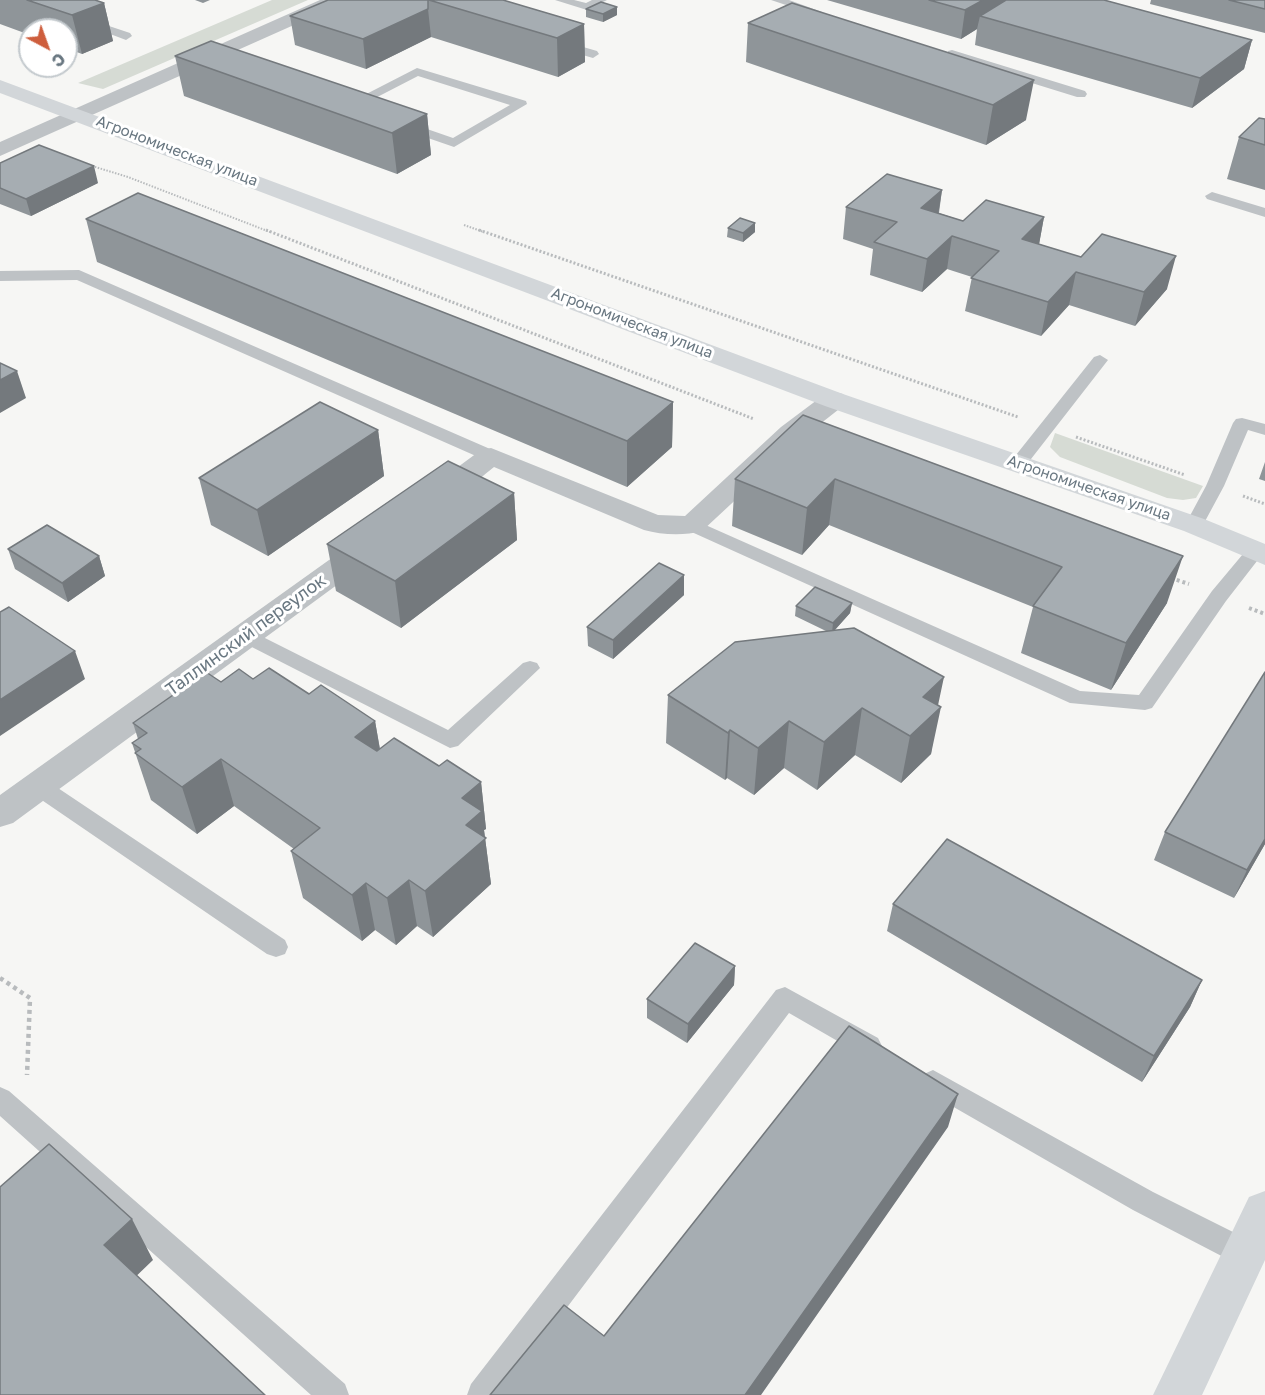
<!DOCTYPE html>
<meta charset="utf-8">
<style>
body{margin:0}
#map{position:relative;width:1265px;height:1395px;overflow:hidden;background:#f6f6f4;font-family:"Golos Text",sans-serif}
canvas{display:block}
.north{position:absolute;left:18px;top:18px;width:60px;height:60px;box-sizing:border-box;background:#fff;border:2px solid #c3c9cd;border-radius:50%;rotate:139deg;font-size:16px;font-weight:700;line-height:24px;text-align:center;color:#697781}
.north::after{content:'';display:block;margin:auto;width:21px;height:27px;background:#ce5e3d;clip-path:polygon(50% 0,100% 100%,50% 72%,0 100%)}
</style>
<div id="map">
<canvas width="1265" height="1395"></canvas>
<div class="north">С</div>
</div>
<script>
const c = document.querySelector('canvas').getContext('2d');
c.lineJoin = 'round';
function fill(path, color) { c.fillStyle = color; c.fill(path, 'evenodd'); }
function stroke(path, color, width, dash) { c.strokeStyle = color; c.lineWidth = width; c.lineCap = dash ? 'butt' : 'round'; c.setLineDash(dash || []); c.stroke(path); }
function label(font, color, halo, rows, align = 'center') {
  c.font = font + ' "Golos Text",sans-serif'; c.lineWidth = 6; c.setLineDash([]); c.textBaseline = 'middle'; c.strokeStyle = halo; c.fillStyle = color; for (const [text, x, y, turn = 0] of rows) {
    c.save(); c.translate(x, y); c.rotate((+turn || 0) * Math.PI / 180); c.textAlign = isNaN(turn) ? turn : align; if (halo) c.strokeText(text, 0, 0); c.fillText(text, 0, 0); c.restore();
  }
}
fill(new Path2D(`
 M272 0H308L103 89 78 83Z
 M1055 433 1203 486 1196 498 1183 500 1167 498 1060 457 1050 447Z`), '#d6dbd4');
stroke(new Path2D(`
 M92 166 128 177 270 232
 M464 225 484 232`), '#b8bbbd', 2, [1.5, 1.5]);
stroke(new Path2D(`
 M266 230 754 419
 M479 230 1018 417
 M1076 437 1185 475
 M1243 496 1265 504`), '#b8bbbd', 3, [2, 2]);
stroke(new Path2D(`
 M1171 578 1189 584
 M1249 608 1265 614`), '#b8bbbd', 4, [3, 3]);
stroke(new Path2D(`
 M0 978 30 998 27 1075`), '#b8bbbd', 4.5, [4, 4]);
fill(new Path2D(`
 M555 0H574L586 3 592 0H607L587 10Z
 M771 0H789L822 12 816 15Z
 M85 18 130 33 132 36 126 40 81 23V19Z
 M559 40 597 51 599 54 593 58 555 47V41Z
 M952 50 1085 91 1087 94 1085 97H1077L948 57V51Z
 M417 68 526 101 527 104 454 147 399 128 397 125 404 121 453 138 510 105 418 76 354 109H344L343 106Z
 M1212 192 1265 208V217L1207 199 1205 196Z
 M79 270 497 452 500 456 497 460H485L77 280 0 281V271Z
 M1100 355 1108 360 1024 468H1012L1009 464 1012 460 1094 357Z
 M1242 418 1265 424V435L1248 430 1224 486 1203 525 1201 529H1187L1185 525 1206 486 1233 423 1236 419Z
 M692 519 1080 691 1139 695 1212 591 1248 548H1262L1264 552 1226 601 1152 708 1145 710 1070 703 685 529 683 525 685 521Z
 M247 629 448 730 523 663 530 661 537 663 540 668 458 746 450 748 240 641 237 636 240 631Z
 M38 778 46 780 285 940 288 947 285 954 276 957 267 954 30 792 27 786 30 780Z
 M785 987 878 1038 882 1046 878 1054 869 1057 860 1054 789 1013 501 1395H467L471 1384 776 990Z
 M933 1070 1153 1192 1255 1243 1259 1253 1255 1263 1245 1267 1235 1263 1133 1210 924 1090 920 1082 924 1074Z
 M0 1087 9 1091 345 1384 349 1395H311L0 1116Z`), '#bec2c5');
fill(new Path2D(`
 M320 0H344L341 4 0 156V142Z
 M834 392 843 394 847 400 843 406 801 439 702 531C684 536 662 535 644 530L494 467C474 482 449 511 424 504L420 498 424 492 481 450 491 448 658 515 685 516 781 427 825 394Z
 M368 538 379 540 383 547 379 554 13 823 0 827V795L357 540Z`), '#bec2c5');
fill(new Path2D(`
 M0 80 843 394 1204 519 1265 544V565L1184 531 825 406 0 93Z
 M1265 1191V1260L1202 1395H1153L1249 1197Z`), '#d2d6d9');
fill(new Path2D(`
 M0 0H95L104 3 113 41 82 54 66 48V30H30V35L0 24Z
 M195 0H210L203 3Z
 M328 0H503L584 24 585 62 558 77 431 37 366 69 295 45 290 16Z
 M827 0H1104L1252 40 1244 69 1192 108 975 45 977 29 961 39Z
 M1151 0H1265V33L1150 4Z
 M792 3 1026 120 986 145 746 62 748 23Z
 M586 9 617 15 603 22 586 17Z
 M175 56 427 114 431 155 397 174 184 96Z
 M1265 119V190L1227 179 1239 137Z
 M0 163 98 183 31 216 0 204Z
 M942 190 939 213 963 221 1044 217 1039 244 1167 289 1135 326 1069 305 1041 336 965 311 972 277 947 269 922 292 870 275 873 249 843 239 846 207Z
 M86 219 673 402 672 447 627 487 97 262Z
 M755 223V232L743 242 727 237 728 228Z
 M803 415 1167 603 1111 690 1021 653 1033 607 829 525 802 555 732 526 735 479Z
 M378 430 384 476 268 556 211 525 199 478Z
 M1265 462V481L1259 479Z
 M514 493 517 540 401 628 336 591 327 544Z
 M8 549 99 556 105 576 68 602 15 569Z
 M684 575V595L613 659 588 646 587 627Z
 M852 603 850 613 835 630 938 705 931 754 901 783 855 755 817 790 784 768 754 795 727 778 725 780 666 743 668 695 826 631 795 616 796 606Z
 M253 679 309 694 375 721 380 749 439 766 481 782 486 829 484 830 491 884 433 937 417 926 396 945 375 930 362 941 303 898 291 851 294 849 234 806 197 834 151 800 132 743 138 739 133 723 221 682Z
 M1165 832 1265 844 1234 898 1154 860Z
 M893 904 1202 980 1190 1007 1142 1082 887 931Z
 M735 966 734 985 687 1043 647 1018V999Z`), '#8f9599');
fill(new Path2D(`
 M983 0H1018L980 16 977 29 961 39 965 10Z
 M104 3 113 41 82 54 72 15Z
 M617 7V15L603 22V14Z
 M428 9 431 37 366 69 363 39Z
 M584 24 585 62 558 77 557 38Z
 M1252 40 1244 69 1192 108 1200 78Z
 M1034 80 1026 120 986 145 993 105Z
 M427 114 431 155 397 174 392 133Z
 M94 166 98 183 31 216 26 199Z
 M942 190 937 222 921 208Z
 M1044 217 1038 250 1022 239Z
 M755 223V232L743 242V233Z
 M952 236 947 269 922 292 927 259Z
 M1176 256 1167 289 1135 326 1144 292Z
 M1076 272 1069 305 1041 336 1048 302Z
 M17 371 26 398 0 413V380Z
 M673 402 672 447 627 487V441Z
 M378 430 384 476 268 556 257 510Z
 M835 479 829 525 802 555 807 508Z
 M514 493 517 540 401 628 395 581Z
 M99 556 105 576 68 602 62 583Z
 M1183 556 1167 603 1111 690 1126 643Z
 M684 575V595L613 659V640Z
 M852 603 850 613 832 633 833 623Z
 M75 651 85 679 0 736V700Z
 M944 677 937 710 941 707 931 754 901 783 910 736 923 697Z
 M862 708 855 755 817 790 824 742Z
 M375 721 383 768 355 737Z
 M789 721 784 768 754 795 758 748Z
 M730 730 727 778 725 780 728 733Z
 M221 759 234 806 197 834 182 787Z
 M481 782 486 829 484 830 491 884 433 937 425 891 462 798Z
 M1265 839V844L1234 898 1247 870Z
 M409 880 417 926 396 945 387 898Z
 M366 883 375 930 362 941 352 895Z
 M735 966 734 985 687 1043 688 1024Z
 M1202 980 1190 1007 1142 1082 1154 1056Z
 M958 1094 948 1127 761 1395H745Z
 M132 1219 153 1260 127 1285 104 1245Z`), '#74797d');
const building = new Path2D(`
 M27 0H95L104 3 72 15Z
 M328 0H428V9L363 39 290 16Z
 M429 0H503L584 24 557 38Z
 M929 0H983L965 10Z
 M1006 0H1104L1252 40 1200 78 980 16Z
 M1229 0H1265V9Z
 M601 2 617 7 603 14 586 9Z
 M792 3 1034 80 993 105 748 23Z
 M211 41 427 114 392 133 175 56Z
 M1259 118 1265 119V145L1239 137Z
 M39 145 94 166 26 199 0 188V163Z
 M887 174 942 190 921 208 963 221 986 200 1044 217 1022 239 1081 257 1102 234 1176 256 1144 292 1076 272 1048 302 971 278 999 251 952 236 927 259 874 242 897 222 846 207Z
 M138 193 673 402 627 441 86 219Z
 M740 218 755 223 743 233 728 228Z
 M0 363 17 371 0 380Z
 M320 402 378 430 257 510 199 478Z
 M803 415 1183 556 1126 643 1033 606 1062 567 835 479 807 508 735 479Z
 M448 461 514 493 395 581 327 544Z
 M47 525 99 556 62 583 8 549Z
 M659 563 684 575 613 640 587 627Z
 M815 587 852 603 833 623 796 606Z
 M9 607 75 651 0 700V612Z
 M854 628 944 677 923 697 941 707 910 736 862 708 824 742 789 721 758 748 730 730 728 733 668 695 735 642Z
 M269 668 309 694 321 685 375 721 355 737 377 751 394 738 439 766 447 760 481 782 462 798 482 811 466 825 486 838 425 891 409 880 387 898 366 883 352 895 291 851 320 828 221 759 182 787 135 753 141 749 132 743 147 733 133 723 206 672 221 682 239 669 253 679Z
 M1265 672V839L1247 870 1165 832Z
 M947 839 1202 980 1154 1056 893 904Z
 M695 943 735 966 688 1024 647 999Z
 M849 1026 958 1094 745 1395H490L564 1305 604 1336Z
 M49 1144 132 1219 104 1245 265 1395H0V1187Z`);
fill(building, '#a6adb2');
stroke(building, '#74797d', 1.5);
label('15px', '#697781', '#fff', [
 ["Агрономическая улица",177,151,21],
 ["Агрономическая улица",632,323,21],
 ["Агрономическая улица",1089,488,19]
]);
label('18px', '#697781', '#fff', [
 ["Таллинский переулок",246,635,-36]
]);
</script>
